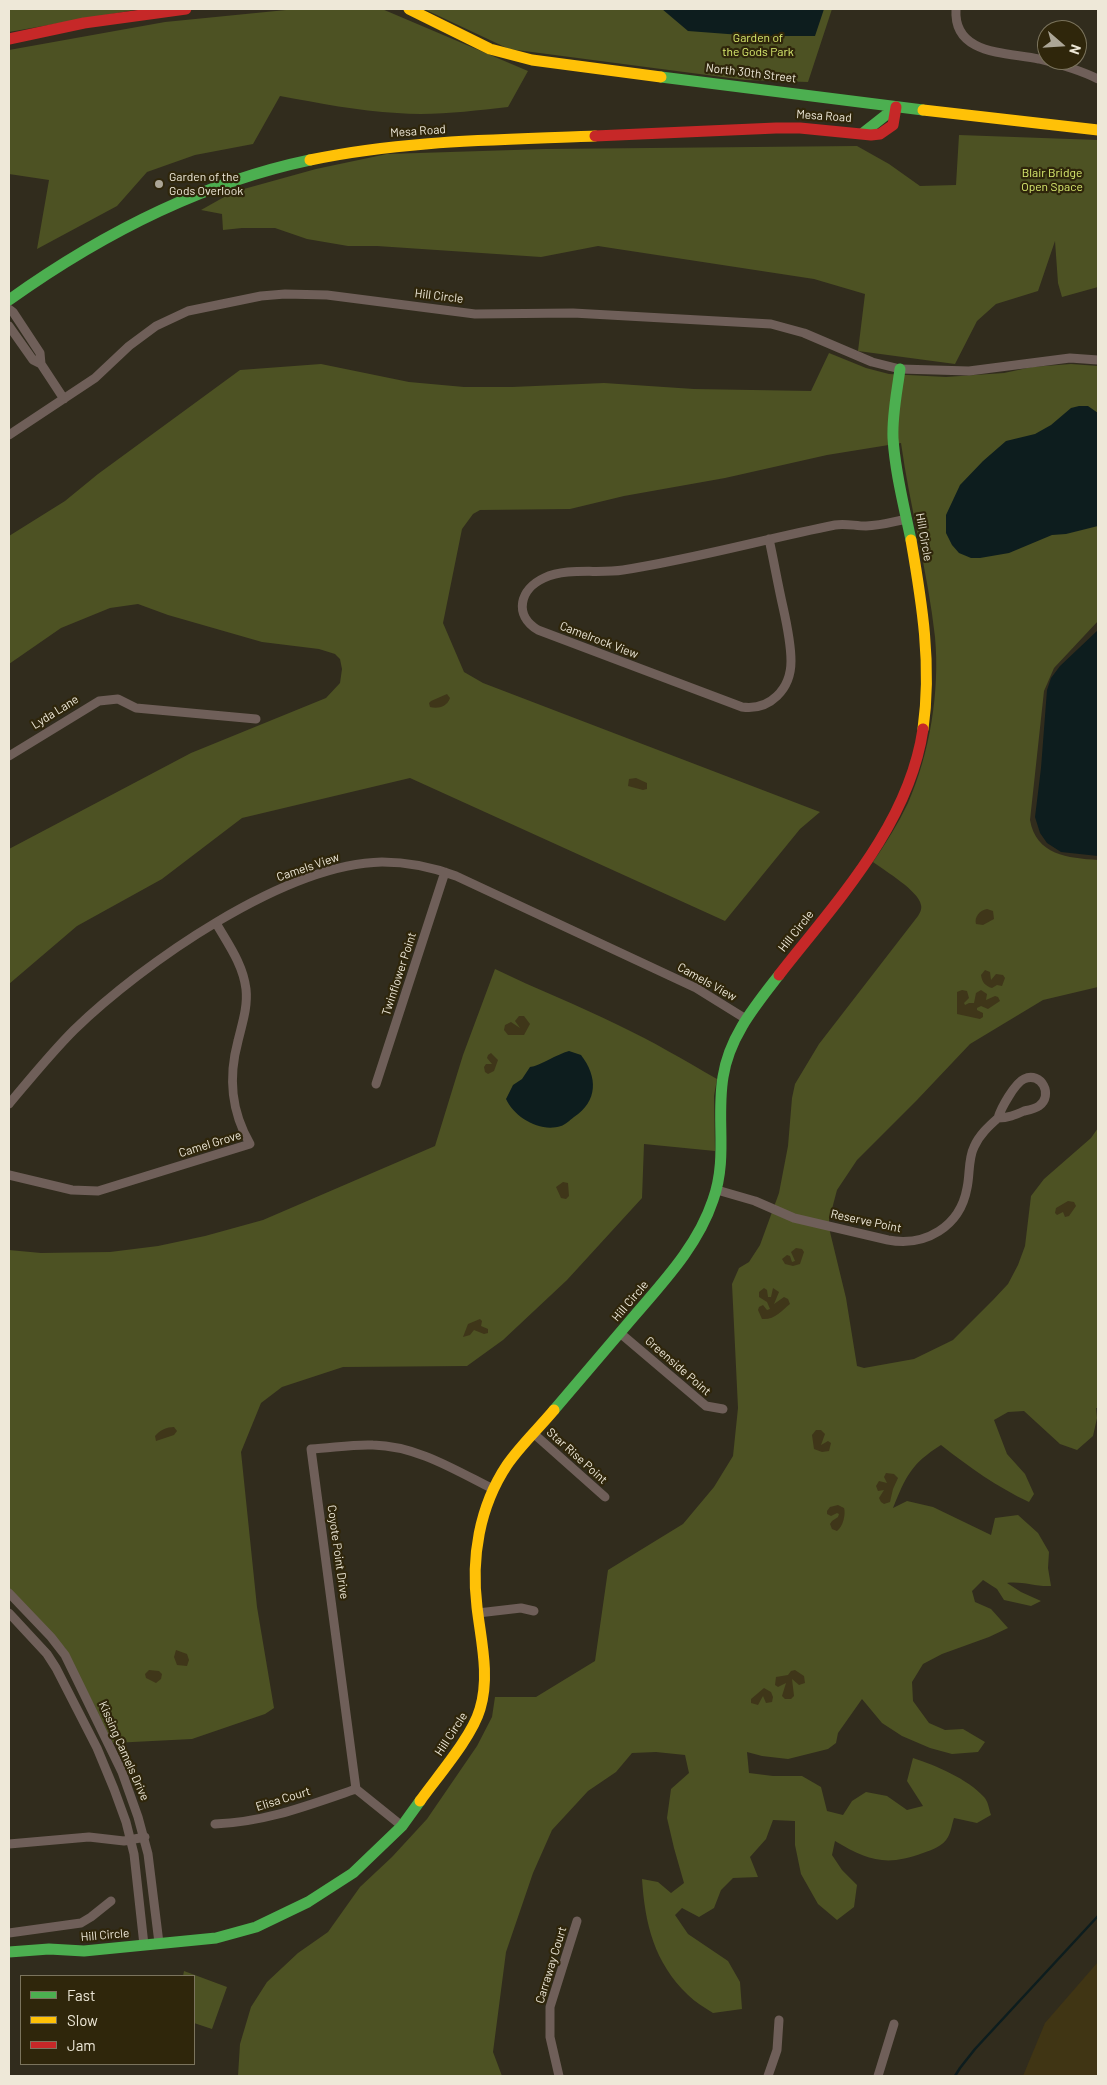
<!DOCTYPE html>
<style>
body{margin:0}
#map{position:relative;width:1107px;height:2085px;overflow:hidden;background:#312c1d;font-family:Barlow,sans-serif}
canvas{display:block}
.frame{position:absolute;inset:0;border:10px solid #eee8d8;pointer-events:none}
.legend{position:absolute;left:20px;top:1975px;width:175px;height:90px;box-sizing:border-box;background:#2f260b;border:1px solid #7b745d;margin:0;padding:6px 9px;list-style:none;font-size:15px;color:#eee8d8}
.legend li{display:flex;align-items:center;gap:10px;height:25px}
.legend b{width:25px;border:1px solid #7b745d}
.north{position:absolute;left:1037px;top:20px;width:50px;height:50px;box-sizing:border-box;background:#2f260b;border:1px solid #7b745d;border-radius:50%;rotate:109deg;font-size:14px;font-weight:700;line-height:20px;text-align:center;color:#eee8d8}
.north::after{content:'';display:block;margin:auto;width:18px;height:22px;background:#aca697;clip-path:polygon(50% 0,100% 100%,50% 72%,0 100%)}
</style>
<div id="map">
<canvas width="1107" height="2085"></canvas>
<div class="frame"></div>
<ul class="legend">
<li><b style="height:6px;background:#4caf50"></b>Fast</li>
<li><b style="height:6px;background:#ffc107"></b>Slow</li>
<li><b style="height:6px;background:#c62828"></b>Jam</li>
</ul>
<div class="north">N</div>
</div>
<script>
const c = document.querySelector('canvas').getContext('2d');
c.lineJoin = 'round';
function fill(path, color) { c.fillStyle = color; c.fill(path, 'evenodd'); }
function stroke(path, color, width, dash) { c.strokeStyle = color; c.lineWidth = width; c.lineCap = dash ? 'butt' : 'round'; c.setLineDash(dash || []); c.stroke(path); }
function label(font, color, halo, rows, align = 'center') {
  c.font = font + ' Barlow,sans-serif'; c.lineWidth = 4.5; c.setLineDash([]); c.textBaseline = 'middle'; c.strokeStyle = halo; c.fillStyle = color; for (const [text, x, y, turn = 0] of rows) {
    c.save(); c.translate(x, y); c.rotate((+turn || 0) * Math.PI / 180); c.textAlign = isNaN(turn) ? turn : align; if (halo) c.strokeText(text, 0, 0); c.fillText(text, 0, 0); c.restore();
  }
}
fill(new Path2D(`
 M1098 1962V2076H1023L1045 2023Z`), '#403514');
fill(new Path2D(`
 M9 9H140L9 32Z
 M296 9H382L528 71 508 107C471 111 434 116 397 113 358 111 319 103 280 96L253 144 195 155 147 172 117 206 37 249 49 180 9 174V50L165 22Z
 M424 9H832L808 82 745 80 509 49Z
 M959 135 1098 140V287L1062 297 1058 283 1055 241 1038 291 996 304 977 321 955 364 858 351 865 294 814 279 598 246 541 257 377 246H348L307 239 275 228H242L223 230 222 214 201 210 233 192 316 169 387 154 545 149 857 146 889 164 920 186 956 185Z
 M829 353 866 368 889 374 946 377 1004 373 1032 367 1071 364 1098 366V621L1054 668 1044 691 1030 820C1036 855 1068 858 1098 860V987L1043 1000 970 1044 917 1100 857 1160 837 1190 829 1220 830 1232 846 1298 857 1366 864 1368 914 1359 953 1340 993 1300 1008 1284 1018 1265 1025 1246 1031 1196 1044 1179 1091 1138 1098 1128V1408H1096L1097 1418 1093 1436 1077 1450 1060 1444 1024 1411 1008 1412 994 1420 1007 1454 1025 1474 1034 1494 1029 1502C997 1487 969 1467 941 1445 911 1464 906 1476 893 1508L907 1501 933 1507 991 1535 995 1518 1018 1515 1038 1533 1049 1552 1048 1568 1051 1586C1036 1587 1022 1581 1007 1583L1021 1592 1041 1601 1031 1606 1004 1600 997 1589 983 1580 972 1591 975 1602 991 1609 1008 1628 989 1637 942 1654 923 1664 912 1682 913 1701 929 1723 945 1730 963 1729 985 1742 978 1752 952 1754 930 1748 902 1736 882 1723 862 1699 838 1733 836 1743 828 1749 788 1759 762 1756 747 1752 749 1773 773 1776H802L821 1787 827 1811 843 1815 852 1801 866 1792 887 1796 907 1810 923 1806 907 1781 913 1758C935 1765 968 1779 984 1797 988 1801 989 1809 991 1815L977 1823 954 1818C952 1824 951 1832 948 1837 943 1846 932 1850 923 1853 886 1867 867 1860 835 1841L832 1855 842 1870 857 1885 854 1907 837 1920 818 1904 801 1874 795 1845V1821L773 1820 766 1839 750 1857 758 1877 733 1878 721 1890 714 1908 699 1917 682 1908 675 1915 688 1934 728 1961 740 1982 742 2009 713 2013C704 2007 695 2002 688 1995 654 1962 645 1924 642 1879L658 1882 671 1893 684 1883 674 1848 667 1818 671 1789 689 1773 685 1755 656 1752 632 1753 616 1772 588 1791 552 1830 533 1873 506 1952 493 2052 502 2076H238L240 2044 251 2007 267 1982 298 1953 328 1932 360 1887 392 1857 427 1819 477 1746 492 1717 495 1697H536L595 1661 608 1570 683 1524 714 1487 733 1456 738 1408 732 1284 739 1268 749 1262 760 1245 779 1193 788 1146 792 1098 795 1084 819 1044 918 916C920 913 922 909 921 905 919 891 885 871 873 862 886 843 898 824 908 803 930 753 940 691 935 637 928 572 910 508 901 443L827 455 725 478 624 496 570 509 480 510 473 514 462 529 443 623 464 672 483 683 820 812 800 829 725 921 410 778 242 818 162 879 77 926 9 984V849L191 753 326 698 340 683 342 669 340 659 335 654 319 649 262 642 168 615 138 604 110 608 61 628 9 664V536L65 501 98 474 240 370 321 364 409 382 464 387H512L604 383 694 389 811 391Z
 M495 969C536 989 578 1005 618 1025 652 1041 684 1060 717 1079L714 1096 715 1151 644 1144 642 1198 567 1280 503 1340 467 1366 343 1367 282 1387 261 1403 241 1452 257 1607 274 1708 265 1714 192 1739 113 1743 65 1648 9 1588V1250L41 1253 110 1252 158 1246 205 1236 263 1220 435 1146 463 1055Z
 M184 1971 227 1987 212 2029 194 2023V1976H183Z`), '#4d5223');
fill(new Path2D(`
 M447 694 450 698C447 707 438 709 430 707L429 703 431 701Z
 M636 778 647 783V789L643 790 628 786 629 779Z
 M987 909 993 911 994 919 983 925 976 924C974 917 980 910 987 909Z
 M985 970 990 972 991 980 996 974 1003 975 1005 978 1002 986 997 985 992 988C985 986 982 982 981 975Z
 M962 990 967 991 969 998 964 1003 965 1005 969 1003H974L976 993 981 990 987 994 986 1000 995 996 998 997 1000 1001 988 1009 981 1006 977 1008V1010L983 1013V1017L980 1019 957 1014C957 1011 957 994 957 992Z
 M519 1016H524L530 1024 524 1035H508L504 1030 505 1025 511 1022 520 1028 515 1021Z
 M491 1053 498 1060 494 1071 488 1074 485 1072 484 1067 486 1064H492L487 1058 488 1055Z
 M563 1182 568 1183 569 1196 566 1199 561 1198 556 1187Z
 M1068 1201 1074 1202 1076 1206 1069 1216 1065 1217 1063 1212 1057 1215 1055 1213 1056 1208Z
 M796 1248 802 1249 804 1252 800 1264 793 1266 785 1264 782 1259 787 1255 790 1256 792 1262 795 1261 791 1252Z
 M764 1288 767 1290 768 1297H771L773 1288 779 1292 774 1304 784 1297 788 1299 790 1304C781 1311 775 1320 762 1319L758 1310 759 1307 763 1305 767 1310 770 1309 767 1302 759 1297V1292Z
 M480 1319 482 1321 481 1326 488 1329V1333L484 1334 474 1330 470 1335 463 1337 468 1324Z
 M174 1427 177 1431 174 1435 156 1441 155 1436C160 1430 167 1427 174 1427Z
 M816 1430H821L825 1434 821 1445 828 1441 831 1443 829 1451 822 1452 814 1449 812 1435Z
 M886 1473 894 1474 898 1478 893 1489 890 1502 884 1504 881 1502 879 1498 884 1490 878 1491 876 1486 879 1481 887 1483 884 1477Z
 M838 1505 844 1508C846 1514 843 1527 837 1531L832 1529 830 1524 832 1521 838 1517 839 1514 837 1513 831 1516 827 1514V1511L830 1507Z
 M176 1650 187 1654 189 1660 187 1666 177 1665 174 1657Z
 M149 1670 159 1671 162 1674 161 1679 156 1683 146 1678 145 1674Z
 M795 1670 804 1676 805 1683 799 1685 792 1679 794 1696 791 1699H785L782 1696 786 1683 778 1687 775 1685 776 1677 788 1675 791 1671Z
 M764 1688 771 1692 773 1697 772 1702 766 1703 763 1696 758 1705 751 1703V1699Z`), '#3f3619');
fill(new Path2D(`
 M662 9H824L815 36H754L688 31Z
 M1079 406H1088L1098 413V526L1066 534 1052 535 1009 553 980 558H971L959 553 952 545 946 533V515L960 485 983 461 1006 441 1035 434 1051 425 1071 408Z
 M1098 630V856L1061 852 1047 843 1040 833 1035 817 1041 768 1047 690 1051 678 1060 666Z
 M569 1051 581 1055C598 1077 598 1101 574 1117 570 1120 565 1125 561 1126 540 1133 514 1117 506 1099L513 1085 522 1079 530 1067C540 1066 557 1054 569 1051Z`), '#0d1d1e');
stroke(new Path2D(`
 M955 2076 960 2068 975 2049 1098 1916`), '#0d1d1e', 2.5);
stroke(new Path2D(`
 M956 9C953 56 1008 52 1039 59 1059 64 1080 70 1098 79
 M9 309 13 312 40 353 41 364 64 399
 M9 326 33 360 41 364
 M9 435 95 378 129 346 156 326 188 311 261 296 285 294 327 295 475 314 573 313 771 324 804 333 872 362 900 369 969 371 1070 358 1098 360
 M769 539C774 562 778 585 783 607 787 625 791 643 791 661 791 689 770 711 742 707L538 630C513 615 520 589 544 578 568 567 598 574 623 570 694 559 765 539 835 525 845 523 855 526 866 526 879 526 893 522 907 519
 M9 756 99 701 118 699 136 708 256 719
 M376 1084 445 872
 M9 1104C30 1079 51 1053 74 1030 142 964 284 864 382 862 407 862 432 867 456 876L696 988 746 1019
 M9 1175 72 1190 98 1191 250 1144C231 1111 228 1078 238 1041 242 1024 248 1007 246 989 243 964 228 944 216 923
 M717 1190 755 1201 794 1218 888 1240C925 1247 960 1227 967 1188 970 1175 968 1159 974 1147 979 1135 989 1126 998 1118 1008 1118 1015 1115 1024 1111 1029 1110 1035 1109 1039 1106 1054 1095 1041 1071 1024 1079 1015 1083 1001 1108 998 1118
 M620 1333 706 1406 723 1409
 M533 1433 605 1497
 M9 1593 51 1637 65 1655 122 1772 138 1817 148 1854 159 1943
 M9 1613 47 1654 56 1668 97 1748 114 1789 126 1822 134 1854 144 1945
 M478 1613 521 1608 534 1611
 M215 1824C266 1822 309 1805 356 1789
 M402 1826 356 1789 311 1449C332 1448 353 1444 373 1445 417 1446 455 1470 493 1489
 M9 1844 89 1837 124 1841 145 1837
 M9 1933 81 1923 91 1917 111 1901
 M559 2076 550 2037V2007L577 1921
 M768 2076 777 2050 779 2020
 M878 2076 894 2024`), '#6f5f59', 9);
stroke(new Path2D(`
 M661 77 923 110
 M863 133 896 107
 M9 300C100 235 200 183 310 160
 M900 369C897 392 892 415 893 438 895 472 904 506 911 540
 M554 1410C581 1378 608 1347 635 1315 665 1280 698 1245 713 1200 728 1158 716 1119 723 1077 729 1037 755 1006 779 975
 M9 1952 49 1949 84 1951 216 1938 256 1927 308 1902 353 1873 402 1826 420 1801`), '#4caf50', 11);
stroke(new Path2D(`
 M409 9 490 49 532 60 661 77
 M923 110 1098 130
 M310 160C404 140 499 140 595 136
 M911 540C922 603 932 665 923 729
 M420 1801C437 1777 472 1737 480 1709 490 1676 481 1641 477 1607 471 1558 479 1507 507 1465 520 1446 539 1428 554 1410`), '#ffc107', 11);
stroke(new Path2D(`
 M9 39 84 23 186 9
 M595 136 776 128H800L871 135 880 134 893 125 896 107
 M779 975C836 902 909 825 923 729`), '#c62828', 11);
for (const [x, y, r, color] of [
 [159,184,5,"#aca697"]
]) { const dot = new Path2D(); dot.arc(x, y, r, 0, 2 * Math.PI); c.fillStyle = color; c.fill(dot); stroke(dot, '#2f260b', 2); }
label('12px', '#daec70', '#2f260b', [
 ["Garden of",758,38],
 ["the Gods Park",758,52],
 ["Blair Bridge",1052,173],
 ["Open Space",1052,187]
]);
label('12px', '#eee8d8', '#2f260b', [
 ["North 30th Street",751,73,7],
 ["Mesa Road",824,116,4],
 ["Mesa Road",418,131,-4],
 ["Hill Circle",439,296,7],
 ["Hill Circle",924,537,80],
 ["Camelrock View",599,640,21],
 ["Lyda Lane",55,712,-32],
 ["Camels View",308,867,-19],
 ["Hill Circle",796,931,-52],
 ["Twinflower Point",399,974,-72],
 ["Camels View",707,982,29],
 ["Camel Grove",210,1144,-17],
 ["Reserve Point",866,1221,12],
 ["Hill Circle",630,1301,-50],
 ["Greenside Point",678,1366,41],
 ["Star Rise Point",577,1456,42],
 ["Coyote Point Drive",338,1552,82],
 ["Hill Circle",451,1734,-57],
 ["Kissing Camels Drive",124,1751,66],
 ["Elisa Court",283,1799,-17],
 ["Hill Circle",105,1935,-5],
 ["Carraway Court",551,1965,-73]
]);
label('12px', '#eee8d8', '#2f260b', [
 ["Garden of the",169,177],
 ["Gods Overlook",169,191]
], 'left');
</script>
